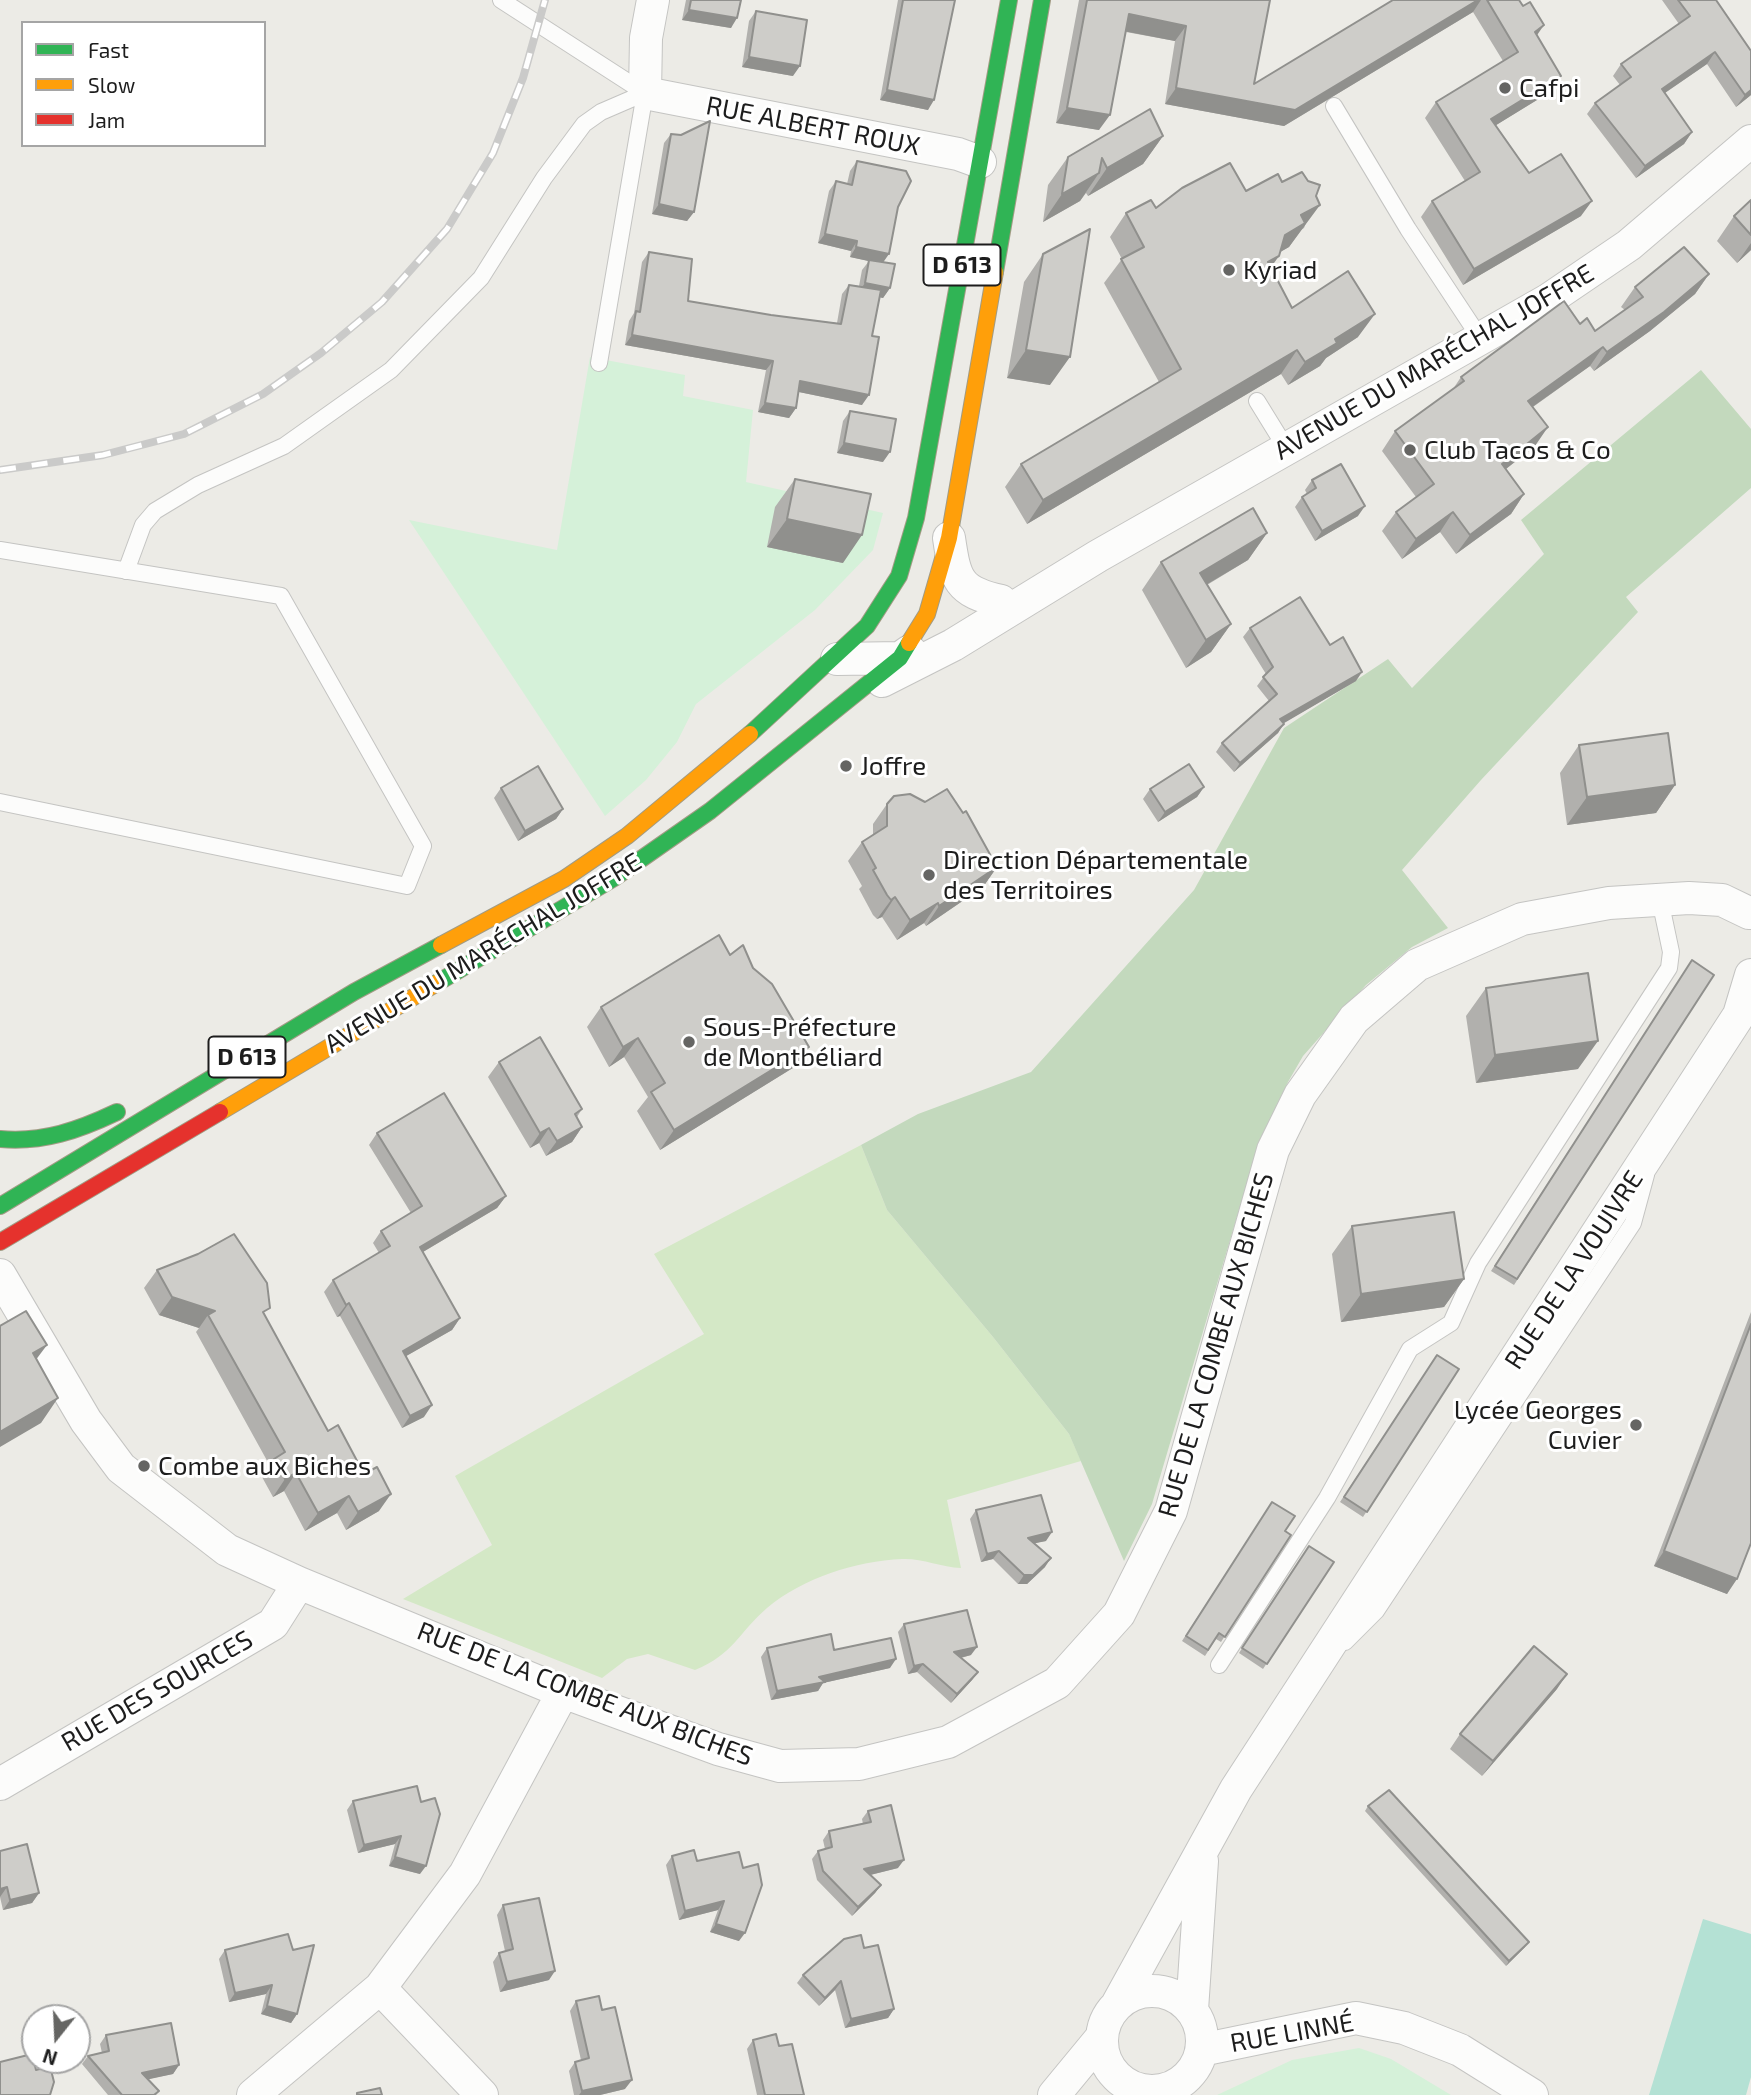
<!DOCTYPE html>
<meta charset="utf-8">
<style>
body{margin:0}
#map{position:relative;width:1751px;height:2095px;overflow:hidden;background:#ecebe6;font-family:"Exo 2",sans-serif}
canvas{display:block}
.legend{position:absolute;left:21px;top:21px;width:245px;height:126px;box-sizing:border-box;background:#fff;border:2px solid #a5a5a5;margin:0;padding:9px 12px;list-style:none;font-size:21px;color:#1d1d1d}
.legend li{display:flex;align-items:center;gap:14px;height:35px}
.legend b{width:35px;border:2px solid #a5a5a5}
.north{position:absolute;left:21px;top:2004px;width:70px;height:70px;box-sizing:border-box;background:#fff;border:2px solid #a5a5a5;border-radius:50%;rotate:198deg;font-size:19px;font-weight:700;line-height:28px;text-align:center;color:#1d1d1d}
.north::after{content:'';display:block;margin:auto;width:24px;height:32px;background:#656563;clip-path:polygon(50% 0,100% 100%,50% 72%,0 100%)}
</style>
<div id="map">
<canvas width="1751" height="2095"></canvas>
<ul class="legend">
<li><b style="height:9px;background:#30b455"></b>Fast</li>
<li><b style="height:9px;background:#ff9f0a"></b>Slow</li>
<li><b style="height:9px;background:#e5322d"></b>Jam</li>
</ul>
<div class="north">N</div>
</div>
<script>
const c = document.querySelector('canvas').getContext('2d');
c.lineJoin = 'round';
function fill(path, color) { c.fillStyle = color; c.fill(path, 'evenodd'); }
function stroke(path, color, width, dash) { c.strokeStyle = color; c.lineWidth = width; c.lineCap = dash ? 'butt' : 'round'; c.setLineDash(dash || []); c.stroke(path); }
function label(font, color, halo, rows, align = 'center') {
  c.font = font + ' "Exo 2",sans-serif'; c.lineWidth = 6; c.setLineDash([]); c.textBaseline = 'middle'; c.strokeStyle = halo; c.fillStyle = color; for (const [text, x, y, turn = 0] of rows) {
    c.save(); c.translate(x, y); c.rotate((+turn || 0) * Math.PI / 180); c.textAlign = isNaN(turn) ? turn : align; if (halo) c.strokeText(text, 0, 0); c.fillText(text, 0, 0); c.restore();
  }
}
fill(new Path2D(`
 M861 1145 887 1210 993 1337 1069 1434 1081 1461 947 1500 961 1568C941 1567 921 1558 902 1559 856 1561 803 1578 767 1608 738 1633 734 1654 695 1670L648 1654 627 1659 602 1678 403 1599 492 1545 455 1476 704 1334 654 1254Z`), '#d4e8c6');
fill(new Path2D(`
 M1701 370 1751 429V488L1626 597 1638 612 1481 780 1402 870 1448 928 1412 947 1366 985 1303 1056 1288 1082 1252 1166 1152 1504 1124 1561 1069 1434 993 1337 887 1210 861 1145 918 1114 1031 1072 1194 890 1284 728 1388 659 1412 688 1544 554 1521 520Z`), '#c3d9bd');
fill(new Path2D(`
 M590 357 685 375 683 396 753 410 746 482 883 513 873 550 815 610 696 704 677 742 646 780 605 816 409 520 557 550Z
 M1359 2048 1391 2059 1451 2095H1217L1292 2060Z`), '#d5f1d9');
fill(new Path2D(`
 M1703 1919 1751 1934V2077L1746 2095H1649Z`), '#b4e1d4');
const lane = new Path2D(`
 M501 0 645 93
 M1334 106 1408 229 1480 338
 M599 363 645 93
 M1257 401 1286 448
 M0 550 281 596 423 846 407 886 0 802
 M126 571 143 525 155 511 198 485 284 446 391 370 481 278 544 178 584 124 601 112 645 93
 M1345 1642 1376 1611 1633 1223 1646 1175
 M1219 1665 1327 1498 1410 1349 1451 1323 1478 1263 1669 968 1671 952 1660 900
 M1175 2086 1178 2095`);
const street = new Path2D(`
 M653 0 646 38 645 93 958 154 980 162
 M949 538C955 579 958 592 1001 601
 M837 659 900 658 910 651
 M882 681 953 645 1098 556 1548 300 1629 245 1751 141
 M0 1275 86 1421 121 1468 227 1550 299 1583 563 1692 718 1749 780 1766 859 1764 948 1742 1057 1683 1119 1614 1171 1511 1273 1150 1300 1095 1354 1019 1417 965 1522 919 1609 903 1689 898 1722 900 1749 913
 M0 1784 273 1624 299 1583
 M380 1988 482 2095
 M1102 2041a50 50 0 1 1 100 0a50 50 0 1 1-100 0Z
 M1118 2003 1236 1789 1739 1015 1751 975
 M1192 2010 1202 1861
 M1201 2050 1356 2018 1404 2028 1460 2050 1532 2095
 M253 2095 380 1988 465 1874 563 1692
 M1054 2095 1101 2038`);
const fast = new Path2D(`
 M995 272 1042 0
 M750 734 867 626 899 576 916 518 1009 0
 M437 983 614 878 710 811 900 658 909 643
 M0 1139C43 1143 79 1130 117 1112
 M0 1206 354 992 441 945`);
const slow = new Path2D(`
 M909 643 927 614 949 538 995 272
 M441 945 564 879 627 836 750 734
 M220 1112 437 983`);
const jam = new Path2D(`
 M0 1242 220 1112`);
stroke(lane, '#c4c4c2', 18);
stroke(street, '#c4c4c2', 34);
stroke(fast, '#a19b84', 18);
stroke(slow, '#a19b84', 18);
stroke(jam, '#a19b84', 18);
stroke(lane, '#fcfcfb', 16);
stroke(street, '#fcfcfb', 32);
stroke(fast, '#30b455', 16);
stroke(slow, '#ff9f0a', 16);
stroke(jam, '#e5322d', 16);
const rail = new Path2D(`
 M0 470 103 455 184 434 263 394 321 353 382 302 447 229 493 153 523 78 545 0`);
stroke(rail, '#cacac9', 8);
stroke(rail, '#fff', 5, [16]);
fill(new Path2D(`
 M686 0H741L731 28 682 20Z
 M898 0H955L928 110 880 100Z
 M1079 0H1270L1254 84 1393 0H1519L1537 36 1561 76 1550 92 1496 125 1529 173 1581 216 1463 285 1421 217 1432 201 1465 181 1425 118 1436 102 1503 61 1473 12 1284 126 1165 104 1175 41 1126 32 1099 130 1056 123Z
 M1662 0H1716L1751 95 1736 107 1707 64 1665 93 1692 132 1684 144 1636 178 1587 114 1595 103 1620 85 1613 76 1621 64 1679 24Z
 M756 11 793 76 742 67 749 21Z
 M671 134 681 135 694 212 687 221 652 214 664 143Z
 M1163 136 1143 164 1088 196 1086 193 1080 201 1043 222 1048 185 1068 157Z
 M857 161 898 207 883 262 890 288 883 298 880 297 872 336 862 405 799 392 796 408 789 418 758 412 766 370 625 345 629 321 634 313 642 262 649 252 688 301 771 315 837 323 842 294 849 285 859 286 862 270 869 261 850 257 851 251 818 243 829 191 836 181 847 184 850 171Z
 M1282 182 1316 196 1304 228 1301 230 1289 247 1280 252 1271 267 1292 308 1358 337 1326 358 1320 366 1288 385 1281 374 1027 524 1005 487 1021 464 1159 382 1104 283 1122 259 1110 237 1126 213 1246 191Z
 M1751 200V250L1737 263 1717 241 1734 216Z
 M1043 254 1050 385 1007 378 1024 282Z
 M1709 274 1695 294 1650 331 1594 371 1590 366 1533 407 1535 446 1506 469 1524 494 1511 514 1456 554 1440 532 1402 559 1382 531 1396 512 1416 497 1382 451 1395 431 1453 389 1461 377 1580 324 1595 331 1625 310 1621 307 1635 287Z
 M850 411 883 462 837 453 843 421Z
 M795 479 843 563 767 547 775 507Z
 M1312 480 1358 516 1315 541 1295 507 1302 497 1307 494 1305 490Z
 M1267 533 1248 560 1207 585 1231 624 1211 652 1186 668 1142 590 1161 562Z
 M1250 628 1330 645 1356 681 1283 723 1278 733 1234 772 1216 752 1222 743 1269 701 1257 686 1266 674 1243 637Z
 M1579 745 1675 785 1656 813 1567 825 1560 773Z
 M1204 787 1197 797 1158 822 1143 799 1150 789Z
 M501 788 563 809 556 819 518 841 494 798Z
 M887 804 997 867 983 887 926 926 924 923 897 940 882 917 877 919 873 915 859 889 862 886 848 861 862 842 873 835V824Z
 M730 955 753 968 809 1047 796 1066 660 1150 637 1111 648 1097 624 1057 609 1067 587 1027 601 1007Z
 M1692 960 1714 975 1514 1285 1491 1271Z
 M1486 988 1578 1069 1476 1083 1466 1016Z
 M499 1062 582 1109 577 1117 582 1127 572 1142 546 1156 539 1143 530 1148 488 1077Z
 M377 1133 506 1196 497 1208 423 1252 460 1318 452 1330 406 1356 424 1417 402 1428 340 1316 337 1317 324 1292 333 1280 379 1253 373 1243 381 1231 411 1213 369 1145Z
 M1352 1226 1464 1279 1444 1307 1341 1322 1332 1254Z
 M157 1270 265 1315 328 1431 379 1511 346 1530 337 1513 305 1531 284 1491 273 1497 262 1477 270 1466 196 1332 199 1328 159 1315 144 1288Z
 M1751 1312V1543L1727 1594 1654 1566Z
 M1437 1355 1459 1369 1363 1517 1340 1502Z
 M1272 1502 1285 1531 1291 1535 1221 1642 1216 1639 1205 1656 1182 1641Z
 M976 1510 1046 1541 1034 1543 1045 1567 1027 1584H1018L993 1559 981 1562 970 1519Z
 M1309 1546 1334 1562 1263 1669 1239 1653Z
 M904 1624 971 1655 961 1658 978 1672 972 1680 951 1703 917 1672 908 1674 898 1632Z
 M767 1648 834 1650 890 1668 823 1683 818 1691 771 1700 761 1657Z
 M1557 1689 1482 1776 1450 1749 1460 1734Z
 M417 1786 420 1874 389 1866 395 1844 358 1853 347 1810 353 1801Z
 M1368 1806 1525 1947 1506 1966 1365 1811Z
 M868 1811 898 1868 870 1875 881 1885 875 1893 852 1916 817 1880 812 1859 818 1851 825 1849 823 1840 829 1831 863 1824 862 1819Z
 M0 1851 39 1893 32 1903 3 1910 0 1897Z
 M739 1852V1941L710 1932 718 1910 679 1920 666 1865 672 1856 697 1861Z
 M503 1905 549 1980 500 1992 493 1962 499 1953 505 1951 497 1915Z
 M288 1934 297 2014 291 2023 261 2014 266 1994 229 2002 219 1959 225 1950Z
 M864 1948 894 2009 888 2018 845 2028 835 1990 819 2006 797 1983 803 1975Z
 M576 2001 602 2010 625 2089 600 2095H574L569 2071 575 2062 581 2060 570 2011Z
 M106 2035 179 2065 173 2074 148 2079 159 2091 156 2095H108L82 2064 88 2056 102 2053 100 2044Z
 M753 2040 779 2046 804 2095H757L747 2049Z`), '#b1b0ad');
fill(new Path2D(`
 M1478 0H1481L1473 12 1284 126 1165 104 1176 88 1295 110Z
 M689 10 737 18 731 28 682 20Z
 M1129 14 1186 26 1175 41 1118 30Z
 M1544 25 1533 41 1535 32Z
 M1715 52 1707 64 1653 101 1662 89Z
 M749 57 800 66 793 76 742 67Z
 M1561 76 1550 92 1480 135 1491 119Z
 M887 90 934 100 928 110 880 100Z
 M1751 90V95L1736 107 1745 95Z
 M1067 108 1110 115 1099 130 1056 123Z
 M1692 132 1684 144 1636 178 1645 166Z
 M1163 136 1143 164 1088 196 1107 168Z
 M1099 173 1080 201 1043 222 1062 194Z
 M1592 201 1581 216 1463 285 1474 269Z
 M659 204 694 212 687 221 652 214Z
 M1320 205 1289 247 1268 259 1285 235 1301 215Z
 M825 234 857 241 851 251 818 243Z
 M1751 243V250L1737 263Z
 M856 247 889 254 882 264 850 257Z
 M1279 256 1262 280 1268 262Z
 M1709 274 1695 294 1650 331 1594 371 1607 352Z
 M865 283 890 288 883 298 858 293Z
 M1375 314 1358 337 1326 358 1320 366 1288 385 1305 362 1335 339Z
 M632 335 773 361 766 370 625 345Z
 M1603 347 1590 366 1514 420 1528 401Z
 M1026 350 1070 357 1050 385 1007 378Z
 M1297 350 1281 374 1027 524 1043 500Z
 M800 381 869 395 862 405 794 391Z
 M765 403 796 408 789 418 758 412Z
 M1548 427 1535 446 1488 483 1502 464Z
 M844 443 890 452 883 462 837 453Z
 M1524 494 1511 514 1456 554 1470 535Z
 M1365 506 1358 516 1315 541 1322 531Z
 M1453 512 1440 532 1402 559 1416 539Z
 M787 519 862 535 843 563 767 547Z
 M1267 533 1248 560 1182 599 1200 573Z
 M1231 624 1211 652 1186 668 1206 640Z
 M1362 672 1356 681 1274 729 1280 719Z
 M1284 724 1278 733 1234 772 1240 763Z
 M1675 785 1656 813 1567 825 1587 797Z
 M1204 787 1197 797 1158 822 1165 812Z
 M563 809 556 819 518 841 525 831Z
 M997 867 983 887 926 926 939 906Z
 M895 897 882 917 877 919 891 900Z
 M938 903 924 923 897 940 910 920Z
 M638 1038 624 1057 609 1067 623 1047Z
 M1598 1041 1578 1069 1476 1083 1495 1055Z
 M809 1047 796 1066 660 1150 674 1130Z
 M582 1127 572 1142 546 1156 557 1141Z
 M549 1128 539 1143 530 1148 540 1133Z
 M506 1196 497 1208 411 1259 420 1247Z
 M1464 1279 1444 1307 1341 1322 1361 1294Z
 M172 1297 215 1311 208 1315 199 1328 159 1315Z
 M349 1303 340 1316 337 1317 346 1305Z
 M460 1318 452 1330 394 1363 403 1351Z
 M47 1345 29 1369 33 1353Z
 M58 1398 41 1423 0 1447V1432Z
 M432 1405 424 1417 402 1428 410 1416Z
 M296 1473 284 1491 273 1497 285 1479Z
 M391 1494 379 1511 346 1530 358 1512Z
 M349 1496 337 1513 305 1531 318 1513Z
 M1052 1532 1046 1541 1022 1546 1028 1538Z
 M999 1551 993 1559 981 1562 987 1554Z
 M1664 1551 1737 1579 1727 1594 1654 1566Z
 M1051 1558 1045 1567 1027 1584H1018L1024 1575Z
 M977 1647 971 1655 948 1661 954 1652Z
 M896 1659 890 1668 823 1683 818 1691 771 1700 777 1691 819 1677Z
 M923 1664 917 1672 908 1674 914 1666Z
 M978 1672 972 1680 951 1703 957 1694Z
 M1567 1674 1557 1689 1482 1776 1493 1761Z
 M401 1836 395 1844 358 1853 364 1845Z
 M395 1857 426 1866 420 1874 389 1866Z
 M904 1860 898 1868 858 1878 864 1869Z
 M881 1885 875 1893 852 1916 858 1907Z
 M7 1887 0 1897V1889Z
 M39 1893 32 1903 3 1910 10 1900Z
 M724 1901 718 1910 679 1920 685 1911Z
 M716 1924 745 1933 739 1941 710 1932Z
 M1529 1942 1525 1947 1506 1966 1509 1961Z
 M555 1971 549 1980 500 1992 507 1982Z
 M841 1981 835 1990 819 2006 825 1998Z
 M272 1985 266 1994 229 2002 235 1993Z
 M267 2006 297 2014 291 2023 261 2014Z
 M894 2009 888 2018 845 2028 851 2019Z
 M179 2065 173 2074 136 2082 142 2073Z
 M632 2080 625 2089 600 2095H579L582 2091Z`), '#90908d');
const building = new Path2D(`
 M691 0H741L737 18 689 10Z
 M903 0H955L934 100 887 90Z
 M1087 0H1270L1254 84 1393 0H1478L1295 110 1176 88 1186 26 1129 14 1110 115 1067 108Z
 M1487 0H1519L1523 6 1530 2 1544 25 1535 32 1561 76 1491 119 1529 173 1561 154 1592 201 1474 269 1432 201 1480 172 1436 102 1518 52Z
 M1678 0H1716L1751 51V90L1745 95 1715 52 1662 89 1692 132 1645 166 1595 103 1631 77 1621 64 1690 16Z
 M756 11 807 20 800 66 749 57Z
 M1150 109 1163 136 1107 168 1102 158 1099 173 1062 194 1068 157Z
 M710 121 694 212 659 204 671 134 681 135Z
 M857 161 906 171 911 181 898 207 889 254 856 247 857 241 825 234 836 181 852 185Z
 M1230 163 1246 191 1278 174 1282 182 1302 172 1308 181 1320 185 1316 196 1320 205 1301 215 1305 223 1285 235 1279 256 1268 262 1292 308 1348 271 1375 314 1335 339 1337 343 1305 362 1297 350 1043 500 1021 464 1181 369 1121 259 1144 247 1126 213 1151 200 1156 208 1182 188Z
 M1751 200V235L1734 216Z
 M1090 229 1070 357 1026 350 1043 254Z
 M1684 247 1709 274 1664 312 1607 352 1603 347 1528 401 1548 427 1502 464 1524 494 1470 535 1453 512 1416 539 1396 512 1434 484 1395 431 1464 381 1461 377 1564 301 1580 324 1587 318 1595 331 1643 297 1635 287Z
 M649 252 692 259 688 301 771 315 841 324 849 285 881 290 872 336 879 337 869 395 800 381 796 408 765 403 773 361 632 335 636 311 640 312Z
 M869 260 895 264 890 288 865 283Z
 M850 411 896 419 890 452 844 443Z
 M1341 464 1365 506 1322 531 1302 497 1316 488 1312 480Z
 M795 479 871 494 862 535 787 519Z
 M1253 508 1267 533 1200 573 1231 624 1206 640 1161 562Z
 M1300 597 1330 645 1343 637 1362 672 1280 719 1284 724 1240 763 1222 743 1277 694 1263 677 1273 667 1250 628Z
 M1668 733 1675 785 1587 797 1579 745Z
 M1189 764 1204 787 1165 812 1150 789Z
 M538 766 563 809 525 831 501 788Z
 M947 789 963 813 966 811 997 867 939 906 938 903 910 920 895 897 891 900 887 895 873 870 876 868 862 842 887 826V804L894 796 910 794 925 802Z
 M719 935 730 955 743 945 753 968 772 984 809 1047 674 1130 651 1092 665 1083 638 1038 623 1047 601 1007Z
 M1692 960 1714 975 1517 1279 1495 1266Z
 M1588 973 1598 1041 1495 1055 1486 988Z
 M540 1037 582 1109 575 1114 582 1127 557 1141 549 1128 540 1133 499 1062Z
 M444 1093 506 1196 420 1247 460 1318 403 1351 432 1405 410 1416 349 1303 346 1305 333 1280 390 1246 381 1231 422 1206 377 1133Z
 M1454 1212 1464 1279 1361 1294 1352 1226Z
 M234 1234 267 1283 270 1308 263 1312 328 1431 338 1425 364 1474 377 1467 391 1494 358 1512 349 1496 318 1513 296 1473 285 1479 274 1459 285 1452 208 1315 215 1311 172 1297 157 1270 198 1254Z
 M26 1311 47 1345 33 1353 58 1398 0 1432V1326Z
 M1751 1324V1543L1737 1579 1664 1551Z
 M1437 1355 1459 1369 1367 1512 1344 1497Z
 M1041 1495 1052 1532 1028 1538 1051 1558 1033 1575H1024L999 1551 987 1554 976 1510Z
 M1272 1502 1295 1516 1285 1531 1291 1535 1225 1637 1219 1633 1208 1650 1186 1636Z
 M1309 1546 1334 1562 1267 1664 1242 1648Z
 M967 1610 977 1647 954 1652 978 1672 957 1694 923 1664 914 1666 904 1624Z
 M831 1634 834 1650 891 1638 896 1659 819 1677 825 1682 777 1691 767 1648Z
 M1534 1646 1567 1674 1493 1761 1460 1734Z
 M417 1786 421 1802 435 1798 440 1814 426 1866 395 1857 401 1836 364 1845 353 1801Z
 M1389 1790 1529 1942 1509 1961 1368 1806Z
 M891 1805 904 1860 864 1869 881 1885 858 1907 823 1871 818 1851 832 1847 829 1831 871 1822 868 1811Z
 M27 1844 39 1893 10 1900 7 1887 0 1889V1851Z
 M694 1850 697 1861 739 1852 743 1868 758 1864 762 1885 745 1933 716 1924 724 1901 685 1911 672 1856Z
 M539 1898 555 1971 507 1982 499 1953 513 1949 503 1905Z
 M288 1934 293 1950 314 1945 297 2014 267 2006 272 1985 235 1993 225 1950Z
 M861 1935 864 1948 878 1945 894 2009 851 2019 841 1981 825 1998 803 1975 844 1939Z
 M599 1996 602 2010 615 2007 632 2080 582 2091 575 2062 589 2058 576 2001Z
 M171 2023 179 2065 142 2073 159 2091 154 2095H122L88 2056 109 2051 106 2035Z
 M776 2034 779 2046 792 2044 804 2095H765L753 2040Z
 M32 2054 36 2070 50 2066 54 2082 50 2095H0V2062Z
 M380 2088 382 2095H357V2093Z`);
fill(building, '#cecdc9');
stroke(building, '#90908d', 2);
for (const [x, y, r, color] of [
 [1505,88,7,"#656563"],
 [1229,270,7,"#656563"],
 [1410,450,7,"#656563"],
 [846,766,7,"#656563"],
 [929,875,7,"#656563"],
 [689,1042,7,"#656563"],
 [1636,1425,7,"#656563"],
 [144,1466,7,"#656563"]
]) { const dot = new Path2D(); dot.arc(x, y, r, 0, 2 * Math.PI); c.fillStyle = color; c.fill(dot); stroke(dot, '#fff', 2.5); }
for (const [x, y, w] of [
 [962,265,77],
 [247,1057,77]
]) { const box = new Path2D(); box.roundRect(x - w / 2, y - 20.5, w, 41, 5); c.fillStyle = '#fff'; c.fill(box); stroke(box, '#1d1d1d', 2); }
label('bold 24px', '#1d1d1d', null, [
 ["D 613",962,265],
 ["D 613",247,1057]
]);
label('26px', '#1d1d1d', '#fff', [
 ["Cafpi",1519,88],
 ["Kyriad",1243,270],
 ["Club Tacos & Co",1424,450],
 ["Joffre",860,766],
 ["Direction Départementale",943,860],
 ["des Territoires",943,890],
 ["Sous-Préfecture",703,1027],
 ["de Montbéliard",703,1057],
 ["Lycée Georges",1622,1410,"right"],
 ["Cuvier",1622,1440,"right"],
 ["Combe aux Biches",158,1466]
], 'left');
label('26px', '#1d1d1d', '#fff', [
 ["RUE ALBERT ROUX",813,126,11],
 ["AVENUE DU MARÉCHAL JOFFRE",1434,362,-30],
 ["AVENUE DU MARÉCHAL JOFFRE",483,953,-31],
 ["RUE DE LA VOUIVRE",1574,1270,-57],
 ["RUE DE LA COMBE AUX BICHES",1216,1345,-74],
 ["RUE DES SOURCES",157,1691,-30],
 ["RUE DE LA COMBE AUX BICHES",585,1694,21],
 ["RUE LINNÉ",1292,2033,-10]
]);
</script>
